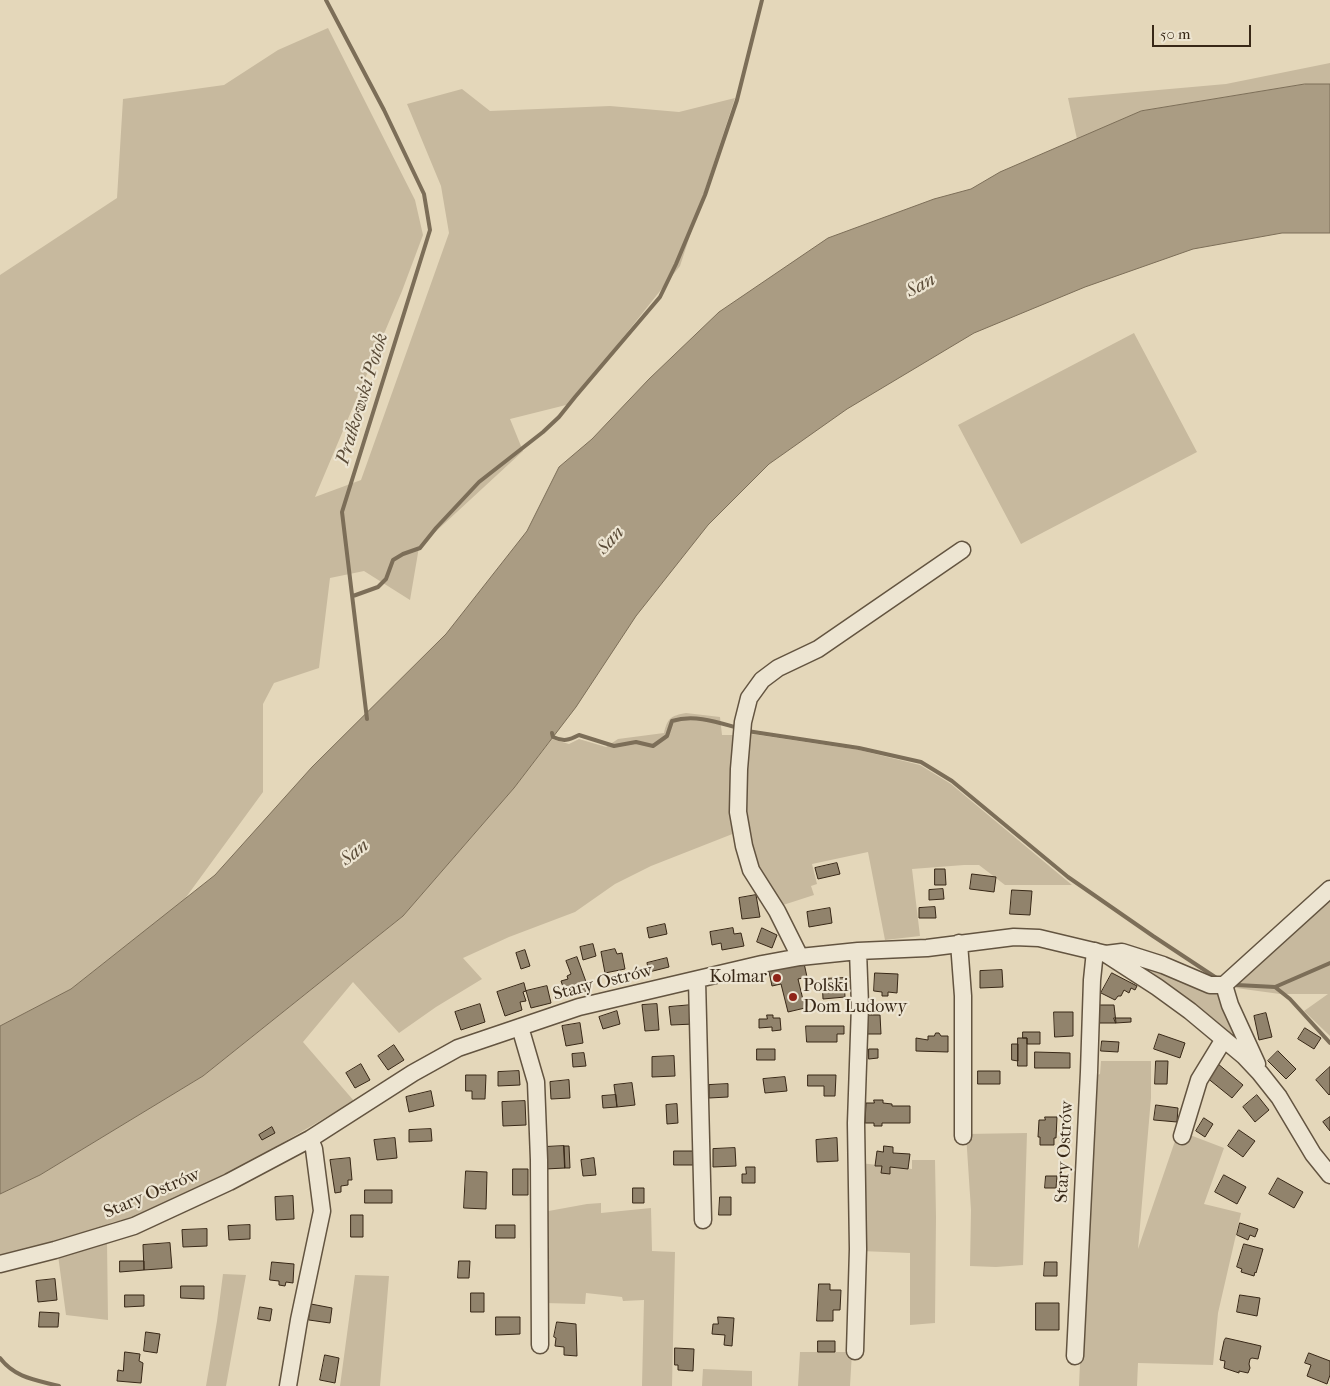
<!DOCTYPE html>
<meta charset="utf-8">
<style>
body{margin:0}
#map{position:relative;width:1330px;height:1386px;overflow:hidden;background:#e4d7ba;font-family:"IM FELL French Canon",serif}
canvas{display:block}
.scale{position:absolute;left:1152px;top:25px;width:99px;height:22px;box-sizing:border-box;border:2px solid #382817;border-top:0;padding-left:6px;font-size:15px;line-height:18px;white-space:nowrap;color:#382817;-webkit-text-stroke:4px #ede5d2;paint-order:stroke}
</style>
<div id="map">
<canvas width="1330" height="1386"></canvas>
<div class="scale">50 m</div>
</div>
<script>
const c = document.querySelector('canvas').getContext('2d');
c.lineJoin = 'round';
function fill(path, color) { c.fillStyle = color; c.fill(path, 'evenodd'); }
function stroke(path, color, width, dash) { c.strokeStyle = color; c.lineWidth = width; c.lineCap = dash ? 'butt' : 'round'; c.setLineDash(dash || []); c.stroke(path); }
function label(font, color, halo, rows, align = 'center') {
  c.font = font + ' "IM FELL French Canon",serif'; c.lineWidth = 4.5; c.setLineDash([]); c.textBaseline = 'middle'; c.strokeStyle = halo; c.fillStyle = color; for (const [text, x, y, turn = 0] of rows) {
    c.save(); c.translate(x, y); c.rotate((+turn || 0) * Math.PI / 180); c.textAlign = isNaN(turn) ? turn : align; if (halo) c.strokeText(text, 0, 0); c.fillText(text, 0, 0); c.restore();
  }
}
fill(new Path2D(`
 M328 28 415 200 423 235 402 291 315 497 361 480 449 233 441 186 407 104 462 89 490 111 610 106 679 112 735 98 680 266 570 404 510 419 523 451 419 547 410 600 364 571 330 578 319 668 274 683 263 704V792L184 900 71 989 0 1026V275L117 198 123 99 224 85 278 50Z
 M1330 63V84H1305L1141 111 1077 139 1068 98 1226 84Z
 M1134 333 1197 452 1021 544 958 425Z
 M686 713 720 717 722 735H735V833L651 866 615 884 575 912 509 937 463 958 482 979 436 1007 399 1033 353 982 303 1042 354 1101 253 1160 134 1218 113 1222 86 1235 0 1256V1194L40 1175 203 1076 403 916 514 788 552 739 569 744 579 739 606 747 618 739 664 733C668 717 671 716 686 713Z
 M745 733 859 750 920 765 951 784 1072 885H1005L979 865H964L912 869 920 936 885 940 868 852 812 864 817 884 811 886 814 895 780 906C767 883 753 859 748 833 742 802 745 765 745 733Z
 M1330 898V1036L1304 1011 1328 994H1280L1236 988 1238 980Z
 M1144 966 1222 994 1240 1041Z
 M1101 1061H1151V1098L1138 1249 1175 1141 1187 1145 1190 1135 1224 1148 1204 1204 1241 1213 1218 1313 1213 1365 1138 1363 1137 1386H1079L1092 1077 1100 1074Z
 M1027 1133 1023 1265 996 1267 970 1266 971 1210 966 1134Z
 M912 1160H935L936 1217 935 1323 910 1325V1253L861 1251 860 1163 912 1169Z
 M601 1203V1213L651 1208 652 1251 675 1252 672 1386H642L644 1300 623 1301 622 1297 586 1293 585 1304 544 1303 543 1212 587 1204Z
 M107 1242 108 1320 66 1315 58 1255Z
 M223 1274 246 1275 226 1386H206L217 1321Z
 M355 1275 389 1276 380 1386H340Z
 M800 1352H852L850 1386H798Z
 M703 1369 752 1371V1386H702Z`), '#c7b99e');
const water = new Path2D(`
 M1305 84H1330V233H1282L1193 249 1085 287 974 333 847 409 769 464 708 525 636 616 576 707 514 788 403 916 203 1076 40 1175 0 1194V1026L71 989 215 875 312 767 446 634 527 531 559 467 592 439 649 379 719 312 828 238 934 199 971 189 1000 172 1141 111Z`);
fill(water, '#aa9c83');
stroke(water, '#7c6e58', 1);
stroke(new Path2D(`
 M326 0 384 110 424 194 430 230 342 512 367 719
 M353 596 378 587 386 579 393 560 403 554 420 548 436 528 479 482 543 432 559 417 575 397 660 297 676 264 705 195 737 100 762 0
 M747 731 859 748 921 762 952 781 1068 877 1153 936 1218 979
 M552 733 553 737C564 742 569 740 579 735L614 746 636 742 653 746 667 736 672 721C694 714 717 722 738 728
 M1237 985 1275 987 1330 963
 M1275 987 1290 999 1330 1043
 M0 1358C15 1378 36 1380 59 1386`), '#7c6e58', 4);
const building = new Path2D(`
 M837 863 840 874 818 879 815 868Z
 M935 869H945L946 885H935Z
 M972 874 996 877 994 892 970 889Z
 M943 889 944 899 929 900V890Z
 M1012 890 1032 891 1030 915 1010 914Z
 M756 895 760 917 742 919 739 898Z
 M935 907 936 918H919V908Z
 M830 908 832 923 809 927 807 912Z
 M665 924 667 934 649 938 647 928Z
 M733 928 734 934 741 933 744 946 722 950 721 943 712 945 710 932Z
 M762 928 777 935 772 948 757 942Z
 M593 944 596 956 583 960 580 947Z
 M615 949 617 954 622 953 625 969 605 973 601 952Z
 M525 950 530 966 521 969 516 953Z
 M577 957 589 990 567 998 561 981 568 979 567 976 571 974 566 961Z
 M667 958 669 967 649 972 647 963Z
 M804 963 807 977 798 979 805 1008 788 1012 781 984 772 986 769 972Z
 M1002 970 1003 987 980 988V971Z
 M875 973 898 974 897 993 888 992V996H882V992L874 991Z
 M1112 973 1137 986 1135 990 1131 988 1129 993 1124 990 1121 996H1118L1115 1000 1101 993Z
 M844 978 845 997 823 999 822 979Z
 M524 983 526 991 523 992 526 1001 520 1002 522 1010 505 1016 497 992Z
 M547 986 551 1003 531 1008 526 991Z
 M480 1004 485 1022 461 1030 455 1012Z
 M657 1004 659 1030 645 1031 642 1005Z
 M692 1005 694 1024 671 1025 669 1007Z
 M1098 1005H1114L1116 1023H1100Z
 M617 1011 620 1024 603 1029 599 1017Z
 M1054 1012H1073V1036L1055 1037Z
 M1266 1013 1272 1037 1259 1040 1254 1016Z
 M767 1015H773V1018H780L781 1030 772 1031V1027L759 1028V1019H767Z
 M866 1015H880L881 1034H867Z
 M1114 1018H1131V1022L1116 1023Z
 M580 1023 583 1043 566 1046 562 1026Z
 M806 1026H844V1034H837V1042H807Z
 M1305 1028 1321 1038 1314 1049 1298 1039Z
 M1023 1032H1040V1044H1027V1038H1023Z
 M936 1033H939L941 1036H948V1052L916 1051V1038L928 1040V1036H934Z
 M1159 1034 1185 1043 1180 1058 1154 1049Z
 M1018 1038H1027V1066H1018Z
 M1102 1041 1119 1042 1118 1052 1101 1051Z
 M1012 1044H1018V1061L1012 1060Z
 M394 1045 404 1060 388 1070 378 1056Z
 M757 1049H775V1060H757Z
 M869 1049H878V1058L869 1059Z
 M1278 1051 1296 1069 1286 1079 1268 1061Z
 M1035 1052 1070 1053V1068H1035Z
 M584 1053 586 1066 573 1067 572 1054Z
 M674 1056 675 1076 652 1077V1057Z
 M1156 1061H1168L1167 1084H1155Z
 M1217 1063 1243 1085 1232 1098 1206 1077Z
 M361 1064 370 1080 355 1088 346 1073Z
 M1330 1067V1094L1329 1095 1316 1080Z
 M519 1071 520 1085 498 1086V1072Z
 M978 1071H1000V1084H978Z
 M466 1075H486L485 1099H472V1091H466Z
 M808 1075H836L835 1096H824V1086H808Z
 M785 1077 787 1091 765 1093 763 1079Z
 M569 1080 570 1098 551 1099 550 1082Z
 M632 1083 635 1105 617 1107 614 1085Z
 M728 1084V1097L709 1098V1085Z
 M431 1091 434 1106 409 1112 406 1097Z
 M616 1095 617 1107 603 1108 602 1096Z
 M1257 1095 1269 1110 1255 1122 1243 1107Z
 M874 1100H883V1103L892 1104V1106H910V1123H882V1126H874V1123H865L866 1103H874Z
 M525 1101 526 1125 503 1126 502 1102Z
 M677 1104 678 1123 667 1124 666 1105Z
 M1156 1105 1178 1108 1177 1122 1154 1120Z
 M1045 1117H1057L1056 1138H1054V1145H1040V1137H1038L1039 1120H1045Z
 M1330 1117V1131L1323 1122Z
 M1204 1118 1213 1124 1205 1137 1196 1131Z
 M272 1127 275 1133 262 1140 259 1135Z
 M431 1129 432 1141 409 1142V1130Z
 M1239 1130 1255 1141 1243 1157 1228 1146Z
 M395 1138 397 1158 377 1160 374 1140Z
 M837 1138 838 1161 817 1162 816 1140Z
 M564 1146 565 1168 545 1169 544 1147Z
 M564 1146H569L570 1168H565Z
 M884 1146 893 1147V1153L910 1154 908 1169 890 1167V1174L881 1173 882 1166H875L877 1151 883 1152Z
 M735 1148 736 1166 713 1167V1149Z
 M674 1151H693V1165H674Z
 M350 1158 352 1180H348V1185L341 1186V1192L335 1193 330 1160Z
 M594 1158 596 1175 583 1176 581 1160Z
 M746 1167H755V1183H742V1174H746Z
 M513 1169H528V1195H513Z
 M466 1171 487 1172 486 1209 464 1208Z
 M1224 1175 1246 1187 1237 1204 1215 1192Z
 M1046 1176H1057L1056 1188H1045Z
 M1278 1178 1303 1192 1294 1208 1269 1194Z
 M633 1188H644V1203H633Z
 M365 1190H392V1203H365Z
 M293 1196 294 1219 276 1220 275 1197Z
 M720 1197H731V1215H719Z
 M351 1215H363V1237H351Z
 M1240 1223 1258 1229 1255 1237 1250 1235 1248 1240 1237 1235Z
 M250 1225V1239L229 1240 228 1226Z
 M496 1225H515V1238H496Z
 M207 1229V1246L183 1247 182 1230Z
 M170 1243 172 1268 144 1270 143 1245Z
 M1244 1244 1263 1249 1256 1273 1255 1272 1254 1276 1241 1272 1242 1269 1237 1267Z
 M120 1261H144V1270L120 1272Z
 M459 1261H470L469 1278H458Z
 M272 1262 294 1264 293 1283 286 1282 285 1286 279 1285V1281L270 1280Z
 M1045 1262H1057V1276H1044Z
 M55 1279 57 1300 38 1302 36 1281Z
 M819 1284H830V1290H841L840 1310H833V1321H817Z
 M181 1286H204V1299L181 1298Z
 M471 1293H484V1312H471Z
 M125 1295H144V1306L125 1307Z
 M1240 1295 1260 1298 1257 1316 1237 1312Z
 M1036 1303H1059V1330H1036Z
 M311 1304 332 1308 330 1323 309 1320Z
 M260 1307 272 1309 270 1321 258 1319Z
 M40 1312 59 1313 58 1327H39Z
 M496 1317H520V1334L496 1335Z
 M718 1317 734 1318 732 1346 724 1345 725 1335 712 1334 713 1324H718Z
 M557 1322 576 1324 577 1356 564 1355V1347L555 1346 556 1338 554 1337Z
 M146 1332 160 1334 157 1353 144 1351Z
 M1226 1338 1261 1346 1258 1359 1252 1358 1250 1359 1249 1364 1250 1368 1248 1373 1239 1371V1373L1224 1368 1225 1361 1220 1360 1224 1341Z
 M818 1341H835V1352H818Z
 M675 1348 694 1349 693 1371 678 1370V1365H675Z
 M125 1352 140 1354 139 1361 143 1363 141 1383 117 1381 118 1370 123 1371Z
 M1309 1353 1330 1361V1375L1327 1384 1307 1376 1311 1365 1305 1363Z
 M325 1355 339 1358 335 1383 320 1380Z`);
fill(building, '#91836c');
stroke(building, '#382817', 1);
const minor = new Path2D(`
 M959 943 963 996V1136
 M1106 954 1157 987 1190 1011 1244 1056 1260 1073 1279 1097 1313 1154 1330 1175
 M800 957 777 911 751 870 744 846 738 812 739 769 743 722 749 698 762 680 778 668 818 649 962 550
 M697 980 703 1220
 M1224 985 1230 1005 1257 1064
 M520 1027 536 1082 539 1160 540 1345
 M1182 1136 1199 1080 1224 1039
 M0 1264 55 1250 134 1226 229 1182 310 1139 413 1073 458 1048 579 1007 762 964 800 957 858 951 927 948 1014 937 1039 938 1106 954 1122 952 1163 965 1210 985H1224L1330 889
 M855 1351 858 1249 856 1123 860 1005 858 951
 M1075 1356 1089 1072 1092 980 1095 951
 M288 1386 299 1320 322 1211 314 1149 310 1139`);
stroke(minor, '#635440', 19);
stroke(minor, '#ede5d2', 16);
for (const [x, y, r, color] of [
 [777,978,5,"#8f2418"],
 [793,997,5,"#8f2418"]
]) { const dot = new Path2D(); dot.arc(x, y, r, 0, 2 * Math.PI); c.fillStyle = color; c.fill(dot); stroke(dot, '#ede5d2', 2); }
label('18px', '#382817', '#ede5d2', [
 ["Kolmar",767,978],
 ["Polski",803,987,"left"],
 ["Dom Ludowy",803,1008,"left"]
], 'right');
label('18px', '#382817', '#ede5d2', [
 ["Stary Ostrów",603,983,-14],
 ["Stary Ostrów",1065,1152,-87],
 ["Stary Ostrów",152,1194,-23]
]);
label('italic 19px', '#5a4b37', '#ede5d2', [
 ["San",921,286,-29],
 ["Prałkowski Potok",363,399,-73],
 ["San",611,541,-48],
 ["San",355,853,-39]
]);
</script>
